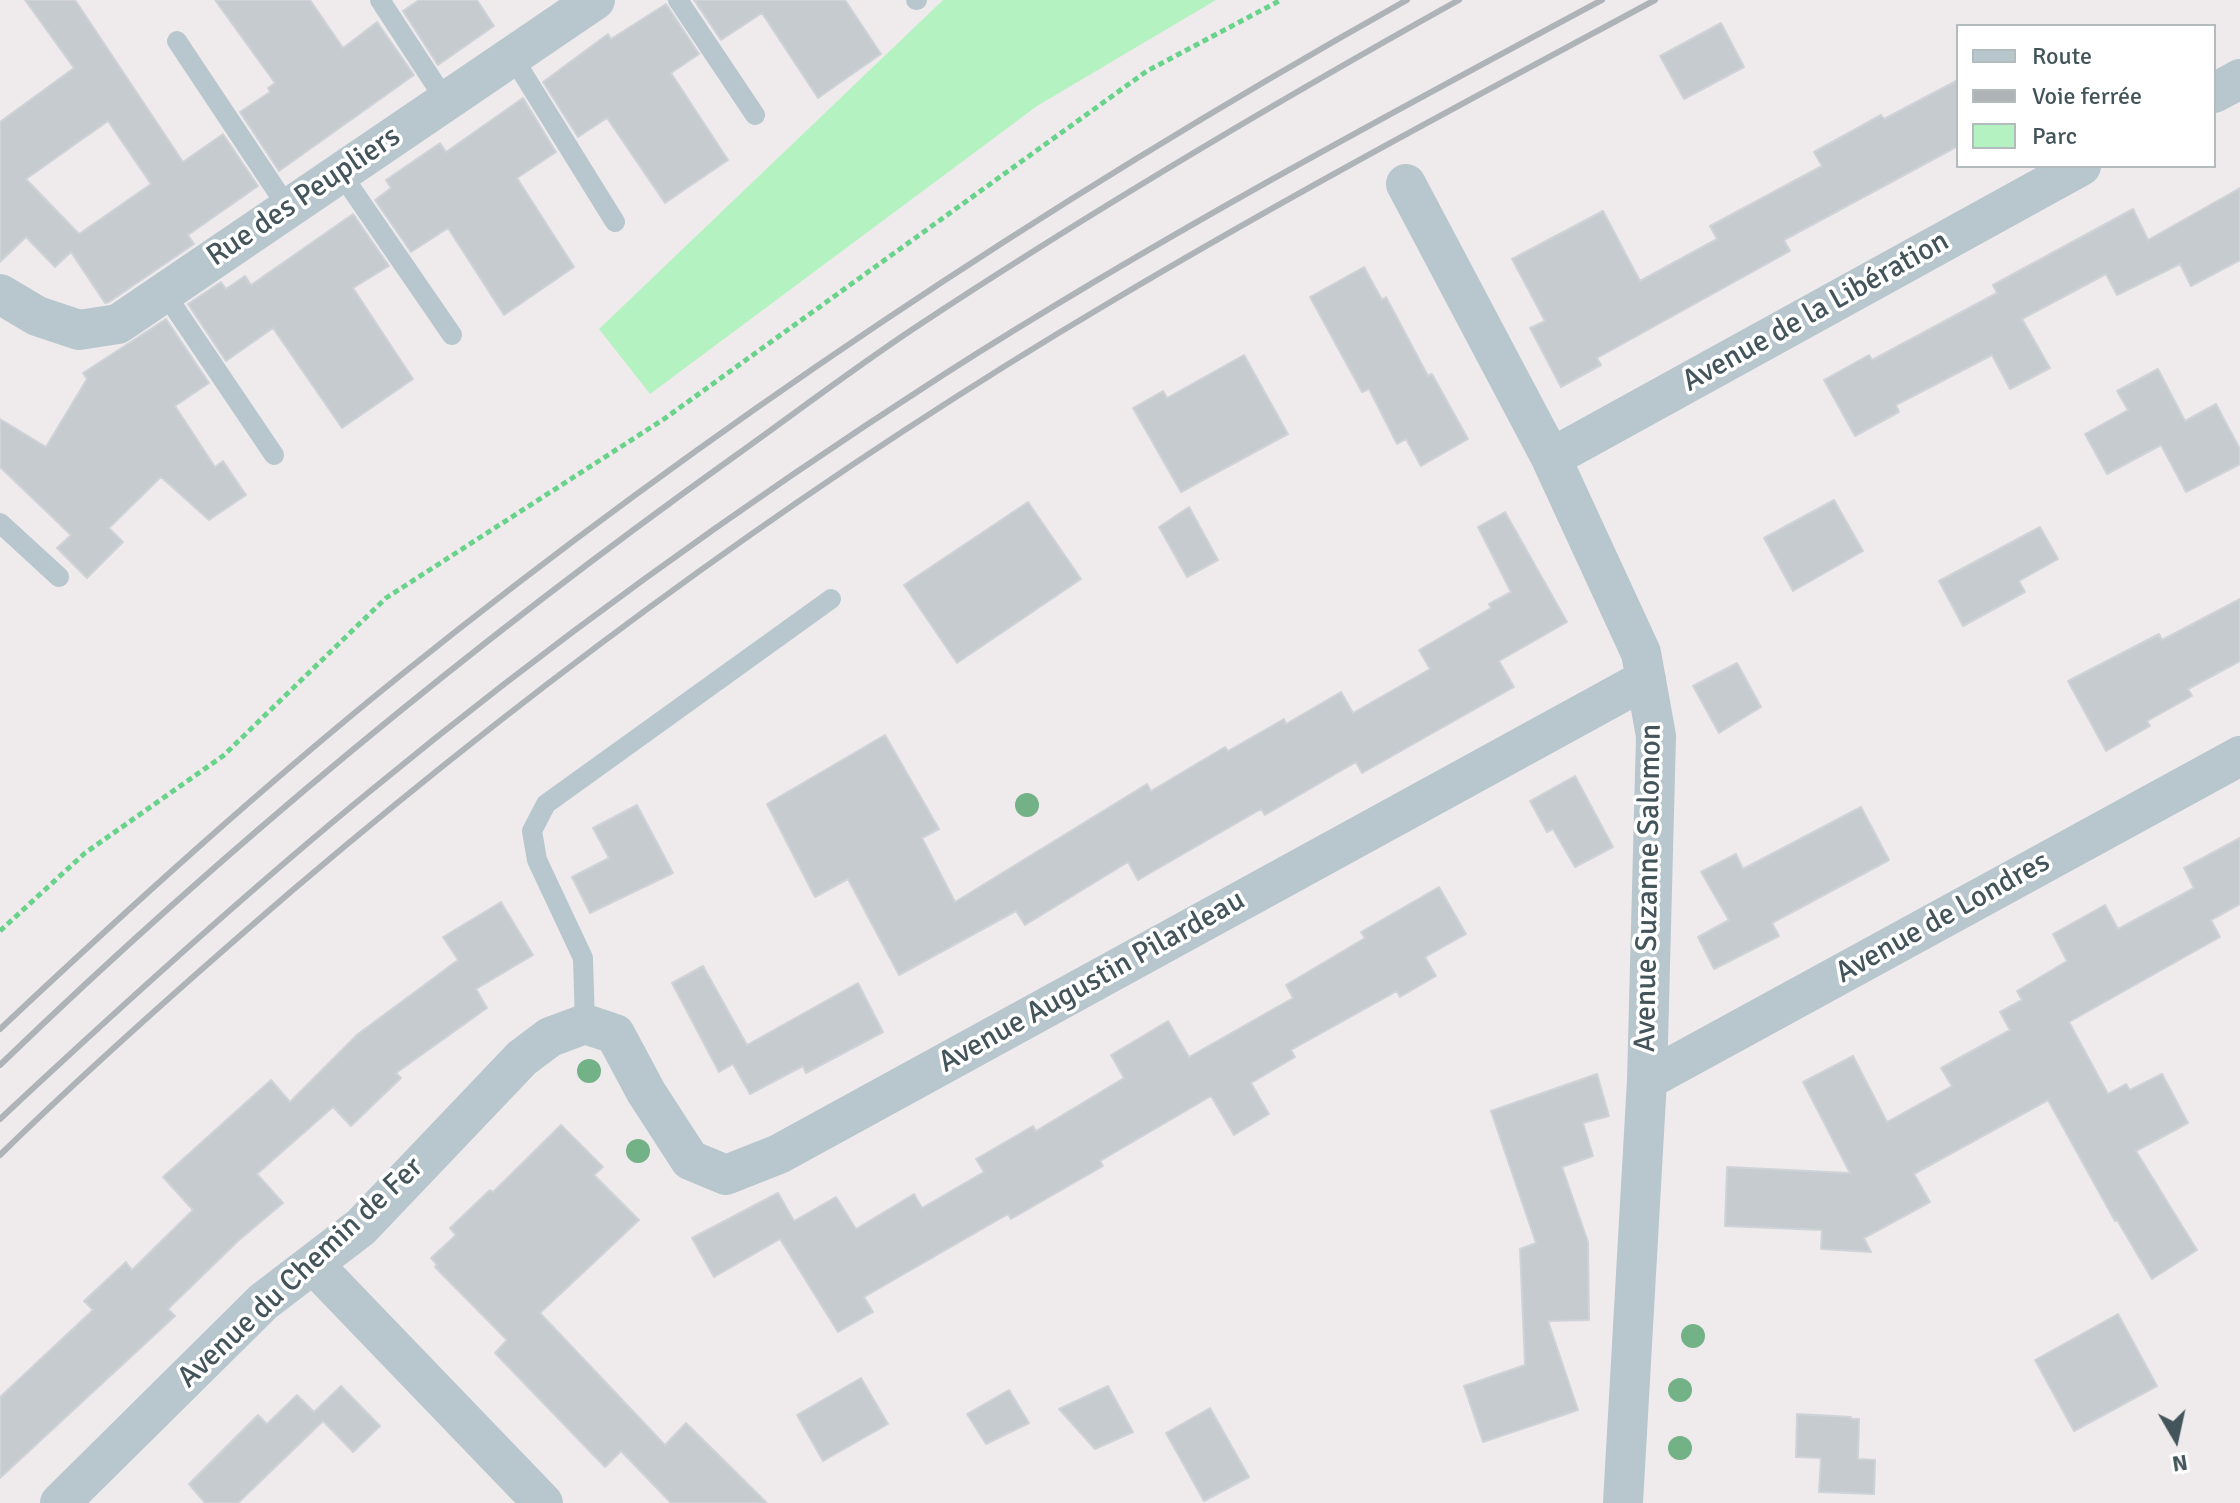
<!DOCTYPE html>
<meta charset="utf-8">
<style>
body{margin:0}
#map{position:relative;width:2240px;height:1503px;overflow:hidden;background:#efebec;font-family:Signika,sans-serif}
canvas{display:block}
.legend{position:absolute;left:1956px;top:24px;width:260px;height:144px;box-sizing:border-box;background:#fff;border:2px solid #b4bbbd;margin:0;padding:10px 14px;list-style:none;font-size:24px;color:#43545b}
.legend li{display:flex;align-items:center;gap:16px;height:40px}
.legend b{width:40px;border:2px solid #b4bbbd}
.north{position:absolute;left:2136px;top:1399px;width:80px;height:80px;-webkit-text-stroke:6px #fff;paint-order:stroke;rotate:171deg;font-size:22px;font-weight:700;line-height:32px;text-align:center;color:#43545b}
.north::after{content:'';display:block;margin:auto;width:28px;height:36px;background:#43545b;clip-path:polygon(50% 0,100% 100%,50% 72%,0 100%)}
</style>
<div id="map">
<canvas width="2240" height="1503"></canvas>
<ul class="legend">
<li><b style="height:10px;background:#b8c7cd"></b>Route</li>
<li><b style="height:10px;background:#adb3b7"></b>Voie ferrée</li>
<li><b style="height:22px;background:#b4f2c1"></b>Parc</li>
</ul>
<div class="north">N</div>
</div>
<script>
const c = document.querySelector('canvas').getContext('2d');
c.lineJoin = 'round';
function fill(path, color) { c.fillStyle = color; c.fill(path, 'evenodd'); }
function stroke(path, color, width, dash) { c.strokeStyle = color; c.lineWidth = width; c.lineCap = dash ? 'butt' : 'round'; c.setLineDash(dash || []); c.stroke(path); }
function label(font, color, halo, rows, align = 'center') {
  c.font = font + ' Signika,sans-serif'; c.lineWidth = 7; c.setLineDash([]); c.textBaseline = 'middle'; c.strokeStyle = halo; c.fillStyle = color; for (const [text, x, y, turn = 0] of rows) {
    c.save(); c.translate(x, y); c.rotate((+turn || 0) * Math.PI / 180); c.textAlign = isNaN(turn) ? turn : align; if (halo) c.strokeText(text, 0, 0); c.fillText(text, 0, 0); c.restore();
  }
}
fill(new Path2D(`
 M943 0H1216L1037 106 650 394 599 329Z`), '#b4f2c1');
const building = new Path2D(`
 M25 0H75L183 162 223 134 258 186 188 235 194 244 109 302 105 303 71 252 55 267 26 237 0 262V122L74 68ZM108 121 151 184 79 234 26 179Z
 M215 0H310L343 48 377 22 414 75 279 171 240 112 270 92 268 88 275 83Z
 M419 0H477L494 26 438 65 403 11Z
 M694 0H845L881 54 818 98 762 13 721 40Z
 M666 4 699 54 671 73 728 160 665 203 607 118 578 137 543 82 608 34 611 39Z
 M1721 23 1744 67 1684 99 1660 56Z
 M1958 80V146L1784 240 1790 251 1597 358 1601 365 1561 387 1530 328 1545 321 1512 259 1603 211 1640 281 1717 239 1710 226 1822 166 1814 152 1881 115 1884 119Z
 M523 98 556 152 517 178 574 267 504 315 448 228 411 252 375 200 391 188 386 180 440 143 446 152Z
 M2240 188V260L2191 286 2180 264 2117 295 2106 274 2022 319 2050 368 2010 389 1992 355 1896 405 1899 412 1855 436 1824 380 1869 355 1872 360 1997 293 1993 285 2133 209 2148 240Z
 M353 214 389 266 353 288 413 379 342 428 273 328 226 361 188 304 221 282 226 289 245 276 251 285Z
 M1364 267 1382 300 1386 297 1428 376 1432 374 1468 439 1421 466 1406 439 1397 444 1369 389 1362 392 1310 297Z
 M166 319 209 383 175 406 215 467 223 461 246 495 209 520 161 477 109 528 123 542 87 578 57 548 71 535 0 467V419L46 447 87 379 83 373Z
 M1244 355 1288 434 1181 492 1133 408 1163 391 1167 398Z
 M2158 369 2185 421 2216 404 2240 449V464L2186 492 2161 445 2107 474 2085 434 2128 410 2117 391Z
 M1834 500 1863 551 1793 591 1764 538Z
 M1028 502 1081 579 957 663 904 585Z
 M1189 507 1218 560 1187 577 1159 527Z
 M1505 512 1567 622 1499 661 1514 687 1362 773 1356 762 1265 815 1261 809 1138 880 1128 862 1025 925 1016 911 899 975 848 879 815 897 767 804 885 735 939 829 922 838 955 902 1147 784 1151 791 1225 747 1228 751 1284 719 1286 724 1341 692 1353 713 1430 669 1419 650 1491 608 1489 604 1511 592 1478 527Z
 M2040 527 2058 559 2019 581 2025 592 1963 626 1939 581Z
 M2240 599V661L2188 689 2192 696 2147 721 2150 726 2106 751 2068 681 2159 634 2162 640Z
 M1737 663 1761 707 1719 733 1693 686Z
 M1575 776 1613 847 1575 867 1553 829 1547 832 1530 801Z
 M637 805 673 873 590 913 572 877 609 858 593 828Z
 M1861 807 1889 860 1772 923 1779 936 1714 969 1698 937 1729 920 1701 872 1736 854 1743 869Z
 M2240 838V904L2211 920 2220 937 2069 1022 2108 1094 2126 1084 2130 1090 2162 1074 2188 1123 2136 1151 2197 1250 2152 1279 2117 1220 2115 1221 2048 1100 1914 1174 1930 1202 1864 1238 1871 1252 1821 1249 1822 1230 1725 1226 1727 1167 1850 1173 1803 1082 1853 1056 1887 1122 1952 1086 1941 1068 2010 1030 2000 1012 2022 1000 2017 991 2067 961 2053 934 2105 905 2118 929 2194 888 2184 868Z
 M1439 887 1466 934 1425 957 1436 976 1400 997 1397 991 1291 1050 1295 1057 1251 1083 1269 1114 1234 1135 1211 1096 1100 1161 1103 1166 1011 1219 1008 1214 864 1297 873 1312 838 1332 780 1239 714 1277 692 1238 778 1193 794 1221 836 1197 856 1229 914 1194 922 1208 984 1172 976 1159 1033 1126 1036 1131 1124 1078 1111 1055 1168 1021 1189 1057 1293 998 1286 985 1365 938 1361 932Z
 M501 902 533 955 476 989 487 1008 396 1073 401 1078 351 1126 333 1107 257 1174 283 1203 238 1241 168 1309 175 1316 0 1478V1397L93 1310 84 1301 126 1262 132 1270 193 1210 163 1177 271 1080 290 1102 358 1034 458 960 443 937Z
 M703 966 747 1045 858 983 883 1032 806 1073 803 1066 750 1094 733 1064 719 1072 672 983Z
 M1597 1074 1609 1116 1583 1123 1593 1156 1562 1167 1588 1242 1589 1320 1548 1321 1578 1410 1483 1442 1464 1386 1525 1365 1520 1249 1536 1243 1491 1111Z
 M561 1125 603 1167 594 1175 639 1220 540 1313 665 1445 686 1423 767 1503H671L621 1451 605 1467 495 1353 507 1340 435 1267 437 1265 431 1258 456 1235 450 1228 490 1190 493 1192Z
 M2118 1314 2157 1386 2074 1431 2035 1360Z
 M861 1378 888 1424 823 1461 797 1415Z
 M341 1386 380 1426 353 1452 323 1421 238 1503H205L189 1484 258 1415 267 1424 297 1395 314 1412Z
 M1108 1386 1133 1432 1095 1449 1059 1409Z
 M1009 1390 1029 1423 986 1444 967 1414Z
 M1210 1408 1249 1477 1204 1501 1166 1433Z
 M1797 1414 1851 1417V1419H1859L1858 1459 1875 1460 1874 1494 1819 1492 1821 1458 1796 1457Z`);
fill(building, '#c5cbcf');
stroke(building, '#cfd3d8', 2);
stroke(new Path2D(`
 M0 931 85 853 223 756 386 598 664 419 1147 71 1281 0`), '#6ad38b', 5, [6, 4]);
stroke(new Path2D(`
 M380 0 446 101
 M678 0 755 115
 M916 0H917
 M177 41 288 208
 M512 56 615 222
 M340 172 452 335
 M164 292 274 455
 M0 523 59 577
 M585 1024 583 958 537 860 532 831 546 804 831 599`), '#b8c7cd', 20);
stroke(new Path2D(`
 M2214 93 2240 79
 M1406 184 1551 458 1641 653 1656 736 1647 1080 1623 1503
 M0 294 37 316 79 330 118 324 595 0
 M1551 458 2081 166
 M1647 1080 2240 756
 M313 1264 543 1503
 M60 1503 263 1302 361 1227 522 1058 550 1037 585 1024 615 1034 646 1092 690 1160 726 1175 779 1154 1646 679`), '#b8c7cd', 40);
stroke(new Path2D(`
 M0 1029C130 907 262 787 401 675 717 421 1054 198 1407 0
 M0 1065C230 843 476 641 735 456 795 413 853 369 913 329 1090 212 1274 103 1459 0
 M0 1119C120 1007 242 896 369 792 551 642 744 503 943 375 1156 239 1380 119 1602 0
 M0 1155C94 1063 194 975 294 889 549 672 823 472 1112 301 1290 195 1473 98 1655 0`), '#adb3b7', 6);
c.fillStyle = '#73b186';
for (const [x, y] of [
 [1027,805],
 [589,1071],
 [638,1151],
 [1693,1336],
 [1680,1390],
 [1680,1448]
]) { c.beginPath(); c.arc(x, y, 12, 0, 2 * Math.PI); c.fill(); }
label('30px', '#43545b', '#fff', [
 ["Rue des Peupliers",304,197,-34],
 ["Avenue de la Libération",1816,312,-29],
 ["Avenue Suzanne Salomon",1649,888,-89],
 ["Avenue de Londres",1943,918,-29],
 ["Avenue Augustin Pilardeau",1092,982,-29],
 ["Avenue du Chemin de Fer",301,1273,-43]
]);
</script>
